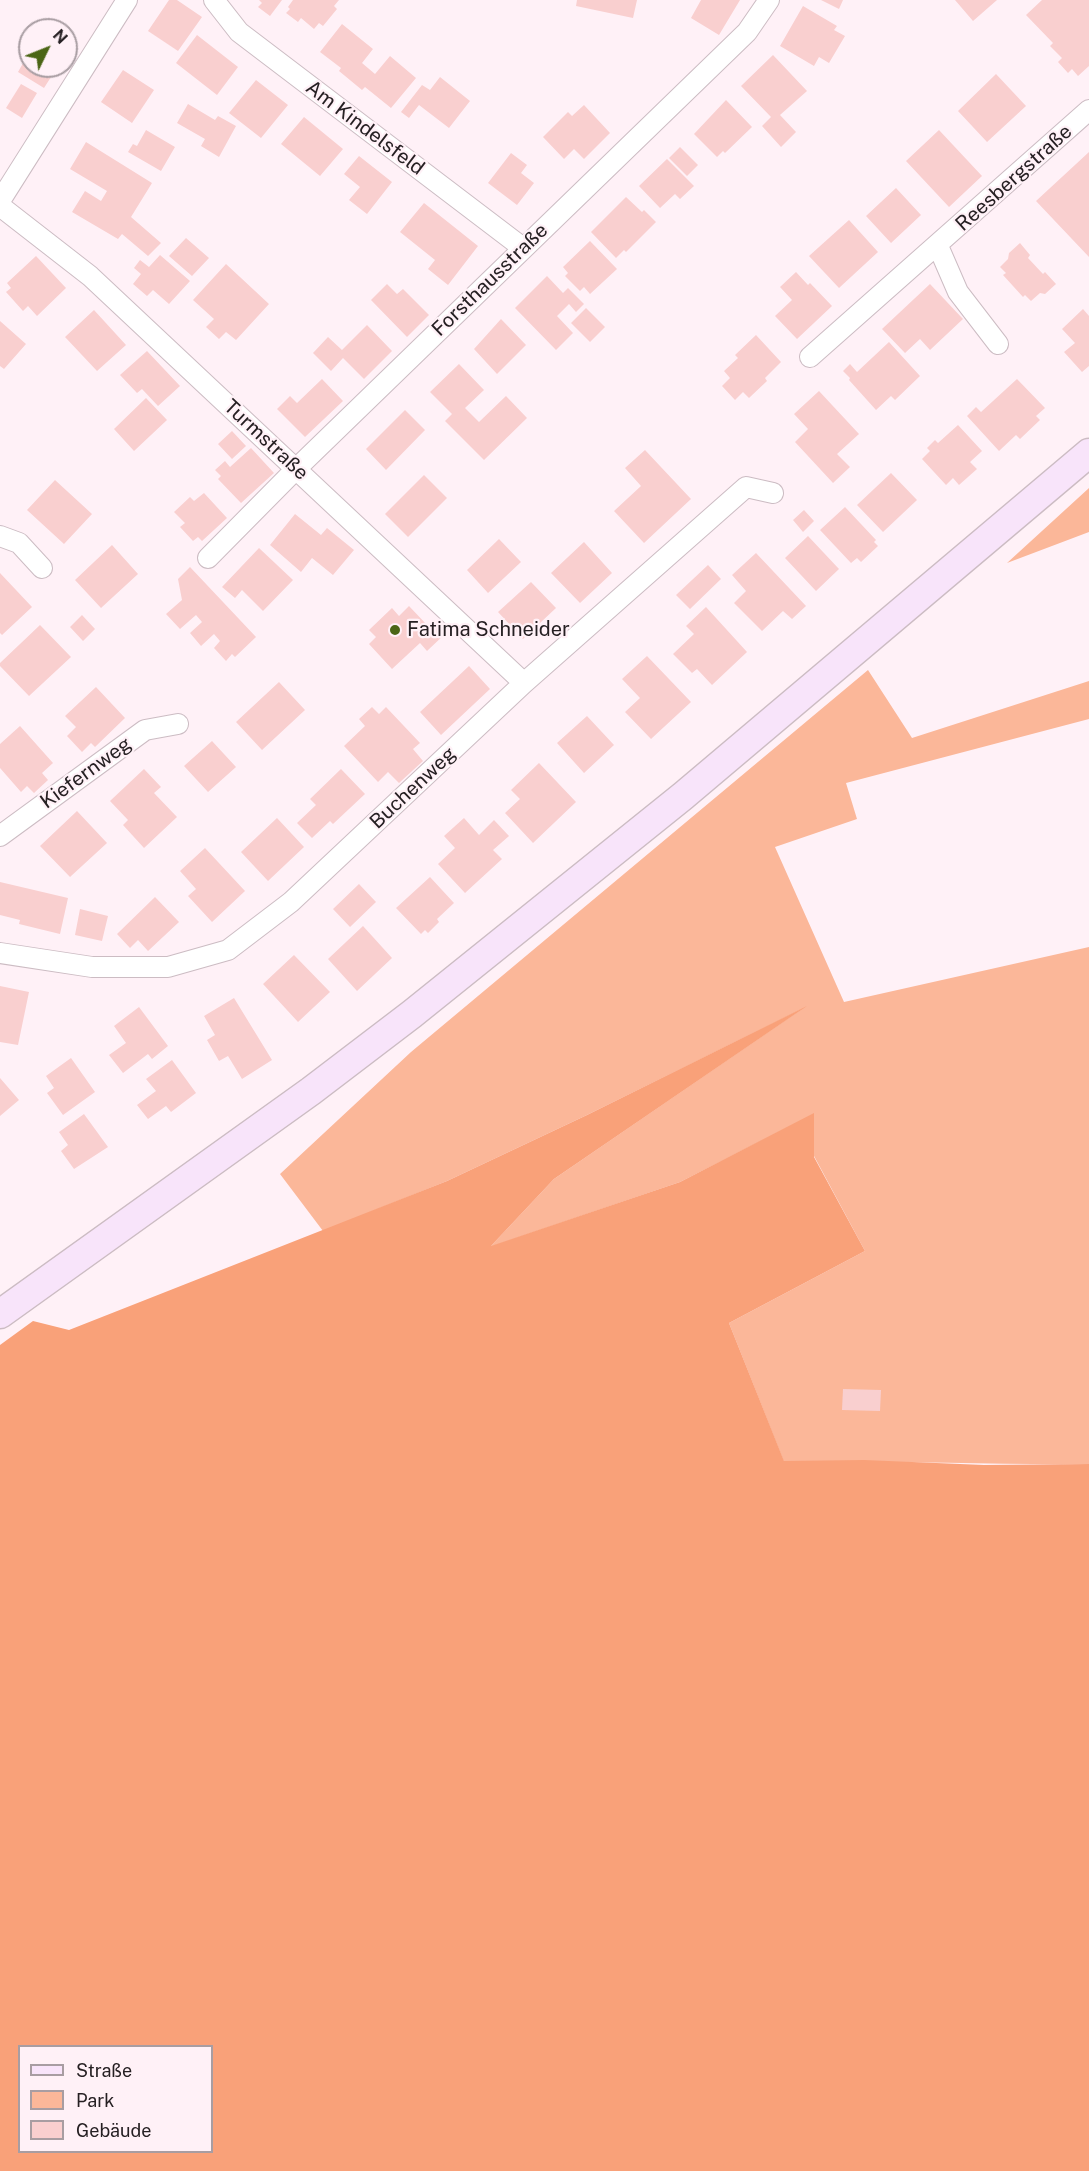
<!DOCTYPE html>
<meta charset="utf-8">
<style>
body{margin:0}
#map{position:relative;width:1089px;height:2171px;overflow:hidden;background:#fff1f7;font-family:"Public Sans",sans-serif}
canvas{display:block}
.legend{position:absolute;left:18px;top:2045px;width:195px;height:108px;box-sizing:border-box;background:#fff1f7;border:2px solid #a89da2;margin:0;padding:8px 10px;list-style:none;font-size:18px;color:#262023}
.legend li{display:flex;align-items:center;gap:12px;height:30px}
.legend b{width:30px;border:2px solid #a89da2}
.north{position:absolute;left:18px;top:18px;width:60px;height:60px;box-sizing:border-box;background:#fff1f7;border:2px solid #a89da2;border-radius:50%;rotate:47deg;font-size:16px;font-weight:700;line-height:24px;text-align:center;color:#262023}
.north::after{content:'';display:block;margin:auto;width:21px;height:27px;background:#4b6515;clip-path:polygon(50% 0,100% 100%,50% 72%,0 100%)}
</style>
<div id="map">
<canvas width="1089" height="2171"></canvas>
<ul class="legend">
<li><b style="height:8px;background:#f8e4fa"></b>Straße</li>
<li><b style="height:16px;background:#fbb799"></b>Park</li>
<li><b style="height:16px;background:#f9cfcf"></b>Gebäude</li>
</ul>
<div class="north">N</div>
</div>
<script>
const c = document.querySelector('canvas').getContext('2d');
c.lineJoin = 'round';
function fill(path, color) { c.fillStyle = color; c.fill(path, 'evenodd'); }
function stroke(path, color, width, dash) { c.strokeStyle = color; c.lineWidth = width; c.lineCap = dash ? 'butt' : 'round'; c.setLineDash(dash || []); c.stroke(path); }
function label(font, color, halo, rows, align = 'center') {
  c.font = font + ' "Public Sans",sans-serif'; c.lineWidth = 4.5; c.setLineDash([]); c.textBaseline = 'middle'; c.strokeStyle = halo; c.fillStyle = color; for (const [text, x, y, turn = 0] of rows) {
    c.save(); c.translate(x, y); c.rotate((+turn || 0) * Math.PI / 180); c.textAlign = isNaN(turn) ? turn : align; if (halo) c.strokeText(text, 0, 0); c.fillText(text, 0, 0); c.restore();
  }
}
fill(new Path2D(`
 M1089 488V532L1007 563Z
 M868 670 912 738 1089 681V719L846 783 857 819 775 847 844 1002 1089 947V1464C987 1465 886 1460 784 1462L729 1323 865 1251 814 1156V1114L680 1182 490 1247 554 1179 802 1009 587 1115 447 1181 323 1231 280 1174 411 1052Z`), '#fbb799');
fill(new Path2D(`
 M807 1006 554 1179 491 1246 680 1182 814 1113V1157L865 1251 729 1323 784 1461 864 1460 984 1465 1089 1464V2171H0V1345L33 1321 69 1330 447 1181 587 1115ZM20 2046H212V2152H20Z`), '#f9a179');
fill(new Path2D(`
 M169 0H177L202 17 178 51 148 31Z
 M259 0H282L270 16 258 7 262 3Z
 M293 0H339L334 6 337 9 323 26 319 23 314 29 301 18 298 22 286 13 290 9 288 7Z
 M577 0H637L633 18 576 6Z
 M701 0H740L719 35 691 18Z
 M821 0H843L839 9Z
 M955 0H997L973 21Z
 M1042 0H1089V66L1078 76 1072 69 1068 73 1058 62 1062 58 1050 46 1053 43 1026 15Z
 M803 6 837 26 834 30 845 36 829 63 819 57 814 66 780 46Z
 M342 24 373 49 362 63 375 74 390 56 416 78 391 108 365 87 362 90 339 71 341 68 320 52Z
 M197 35 238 67 217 95 176 63Z
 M30 51V66H58L44 88 18 72Z
 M773 55 807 91 780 115 796 132 781 147 762 126 771 117 741 86Z
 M123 70 154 90 132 123 101 102Z
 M996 74 1026 106 987 142 958 111Z
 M440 77 470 101 449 128 419 105 409 118 401 112 422 85 430 90Z
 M256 80 288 105 261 138 229 113Z
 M21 84 37 93 22 118 6 108Z
 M726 100 752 127 725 153 723 151 717 157 694 134Z
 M188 104 215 120 218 116 236 126 219 157 201 146 205 139 177 123Z
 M584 105 610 133 584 159 574 149 564 159 543 137 568 112 572 116Z
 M304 117 343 149 320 176 281 144Z
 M146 130 175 147 161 171 128 152 133 144 137 146Z
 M939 130 982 176 949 207 906 161Z
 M86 142 152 183 131 217 161 243 148 256 122 234 118 239 72 212 85 191 101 201 107 191 70 169Z
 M680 147 698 165 687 176 669 158Z
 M1089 152V257L1036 201Z
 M511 153 527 165 521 173 534 183 517 205 488 183Z
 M359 156 392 182 367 214 349 200 360 187 344 174Z
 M667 159 694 186 680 199 675 194 660 208 639 186Z
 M896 188 921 215 891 243 866 216Z
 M626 197 642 212 644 210 656 222 626 252 624 250 616 258 591 232Z
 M424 203 478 246 448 285 428 269 435 260 400 232Z
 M849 220 878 252 839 288 809 256Z
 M186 238 209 258 192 276 169 256Z
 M590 241 617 269 590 294 584 287 580 291 565 276 568 273 563 267Z
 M1020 243 1030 255 1028 258 1043 274 1045 272 1056 284 1045 294 1040 293 1031 301 1025 295 1023 297 1003 275 1006 273 1000 267 1008 259 1009 253Z
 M160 255 190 281 169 304 153 290 147 296 133 284 141 274 134 268 140 260 149 267Z
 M36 256 66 288 37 316 28 306 23 311 6 292 11 288 7 283Z
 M226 264 269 304 236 340 226 332 219 339 206 327 214 319 193 300Z
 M796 272 808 285 810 283 832 306 797 339 775 316 792 300 780 287Z
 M547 276 563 293 568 288 584 304 576 312 569 304 557 316 573 333 556 350 515 308Z
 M387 284 397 294 403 289 429 315 407 337 371 300Z
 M930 284 963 319 930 350 920 339 905 353 882 329Z
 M586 308 605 327 590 342 571 323Z
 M1083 309 1089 316V366L1082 372 1064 352 1075 343 1062 329Z
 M94 310 126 345 97 371 65 337Z
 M501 319 526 345 497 374 474 349Z
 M0 321 26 344 4 369 0 366Z
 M367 325 392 351 364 379 343 358 331 371 313 353 328 337 342 350Z
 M756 335 781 362 765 378 767 381 749 398 743 392 735 400 722 386 730 378 724 371 738 358 735 355Z
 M889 342 920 376 895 400 891 396 876 410 849 380 850 378 843 371 850 364 857 372Z
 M147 351 180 386 158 406 142 389 137 393 120 375Z
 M459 364 484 390 465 408 479 422 506 396 527 418 484 460 445 421 452 414 430 392Z
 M322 379 343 401 305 437 277 409 290 396 297 403Z
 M1017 379 1045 408 1036 416 1040 420 1020 439 1016 435 999 451 967 416 976 407 981 412Z
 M819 391 859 434 837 454 850 467 833 483 795 442 808 429 794 414Z
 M146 398 167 420 134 451 114 429Z
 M405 410 425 430 386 470 366 449Z
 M958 425 982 451 970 462 977 469 959 485 953 478 946 485 922 459 930 451 927 448 935 440 938 443Z
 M232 431 246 446 232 459 218 444Z
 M251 448 274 473 241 503 218 479 221 476 215 470 225 461 230 467Z
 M645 450 691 499 644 543 614 511 641 486 625 468Z
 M891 473 917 500 883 532 857 505Z
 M424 475 447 498 408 537 385 514Z
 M55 480 92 514 64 544 27 510Z
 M204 493 227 518 202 541 198 537 193 541 180 527 185 523 174 512 190 497 194 501Z
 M845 507 876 540 874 542 878 546 861 562 857 558 851 563 820 530Z
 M804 510 814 521 803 532 793 520Z
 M295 514 321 535 327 528 354 550 333 575 312 558 301 572 270 545Z
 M808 536 839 569 816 591 785 558Z
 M499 539 521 562 488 593 467 570Z
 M584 542 612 573 580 603 551 573Z
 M112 545 138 574 101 608 75 580Z
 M259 548 293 580 263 611 242 590 235 598 222 587Z
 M756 553 806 606 792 619 783 611 762 631 734 603 746 591 732 575Z
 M708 565 721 579 690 609 676 595Z
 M190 567 256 637 235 657 232 654 226 661 214 648 220 641 214 634 201 646 190 633 202 622 196 615 180 629 166 614 182 600 178 579Z
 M0 573 32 607 2 635 0 633Z
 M531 582 556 608 523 639 498 612Z
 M409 606 428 626 433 621 445 634 427 651 420 643 392 669 369 644 376 637 369 630 392 608 399 616Z
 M706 607 747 652 712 685 697 669 692 673 673 654 694 634 686 626Z
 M82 615 95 629 83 641 70 627Z
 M40 625 71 657 29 696 0 666V663Z
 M647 656 691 702 651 739 625 712 640 698 622 679Z
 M469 666 490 689 441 735 420 712Z
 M279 682 305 710 262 750 236 722Z
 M96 687 125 718 95 747 91 743 82 752 67 736 76 727 65 716Z
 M372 707 379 714 386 707 420 743 413 749 423 761 399 783 388 772 378 782 344 746 365 726 359 719Z
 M587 716 614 745 584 773 557 743Z
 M20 726 53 763 42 773 48 780 34 793 27 786 21 792 0 768V744Z
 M212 741 236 767 208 792 184 766Z
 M539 763 576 802 533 843 505 813 520 799 511 790Z
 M144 769 161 787 154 793 177 817 144 848 123 825 128 820 110 801Z
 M341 769 365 794 333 824 330 821 312 838 297 823 316 805 310 799Z
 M77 811 107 843 70 877 40 846Z
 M277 818 304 847 268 881 241 852Z
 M464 818 479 835 494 820 509 836 493 850 502 859 465 893 438 864 455 848 444 836Z
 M205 848 245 891 212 922 188 896 196 889 180 871Z
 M430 877 454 903 437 919 439 922 428 933 425 930 421 934 396 908Z
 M0 882 68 898 60 934 19 924 20 920 0 915Z
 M359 884 376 902 350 927 333 909Z
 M155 897 179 922 148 951 138 940 130 948 117 934Z
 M80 909 108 916 102 941 75 935Z
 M363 926 392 958 357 991 328 959Z
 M294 955 330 992 298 1022 263 984Z
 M0 986 29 992 18 1045 0 1042Z
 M234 998 272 1060 242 1079 228 1056 219 1061 207 1040 215 1035 204 1016Z
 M139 1007 168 1046 152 1059 148 1054 123 1073 109 1055 126 1043 114 1026Z
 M71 1058 95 1092 63 1115 47 1093 54 1088 46 1076Z
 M172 1060 196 1093 171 1112 166 1106 148 1119 137 1105 156 1091 146 1079Z
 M0 1078 19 1100 0 1116Z
 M84 1114 108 1147 74 1169 61 1151 68 1145 59 1132Z
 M843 1389 881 1390 880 1411 842 1410Z`), '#f9cfcf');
const street = new Path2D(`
 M214 0 239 32 523 248
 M0 201 127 0
 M0 206 90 276 524 683
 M938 246 958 292 998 344
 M810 357 1089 110
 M0 536 19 543 42 568
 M208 558 297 468 747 32 769 0
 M0 836 145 730 178 724
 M0 953 92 967H168L228 950 291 902 524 683 746 487 773 493`);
const secondary = new Path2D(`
 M0 1314 311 1091 412 1014 683 796 1089 453`);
stroke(street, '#ccbcc3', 22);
stroke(secondary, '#ccbcc3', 31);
stroke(street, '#fff', 20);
stroke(secondary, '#f8e4fa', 28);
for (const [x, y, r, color] of [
 [395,630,6,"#4b6515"]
]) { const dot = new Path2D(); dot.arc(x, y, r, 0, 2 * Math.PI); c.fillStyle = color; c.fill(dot); stroke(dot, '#fff1f7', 2); }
label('20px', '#262023', '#fff1f7', [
 ["Am Kindelsfeld",365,128,37],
 ["Reesbergstraße",1014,178,-42],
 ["Forsthausstraße",490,280,-44],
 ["Turmstraße",266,440,43],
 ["Kiefernweg",86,773,-36],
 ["Buchenweg",413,788,-43]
]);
label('20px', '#262023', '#fff1f7', [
 ["Fatima Schneider",407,630]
], 'left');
</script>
